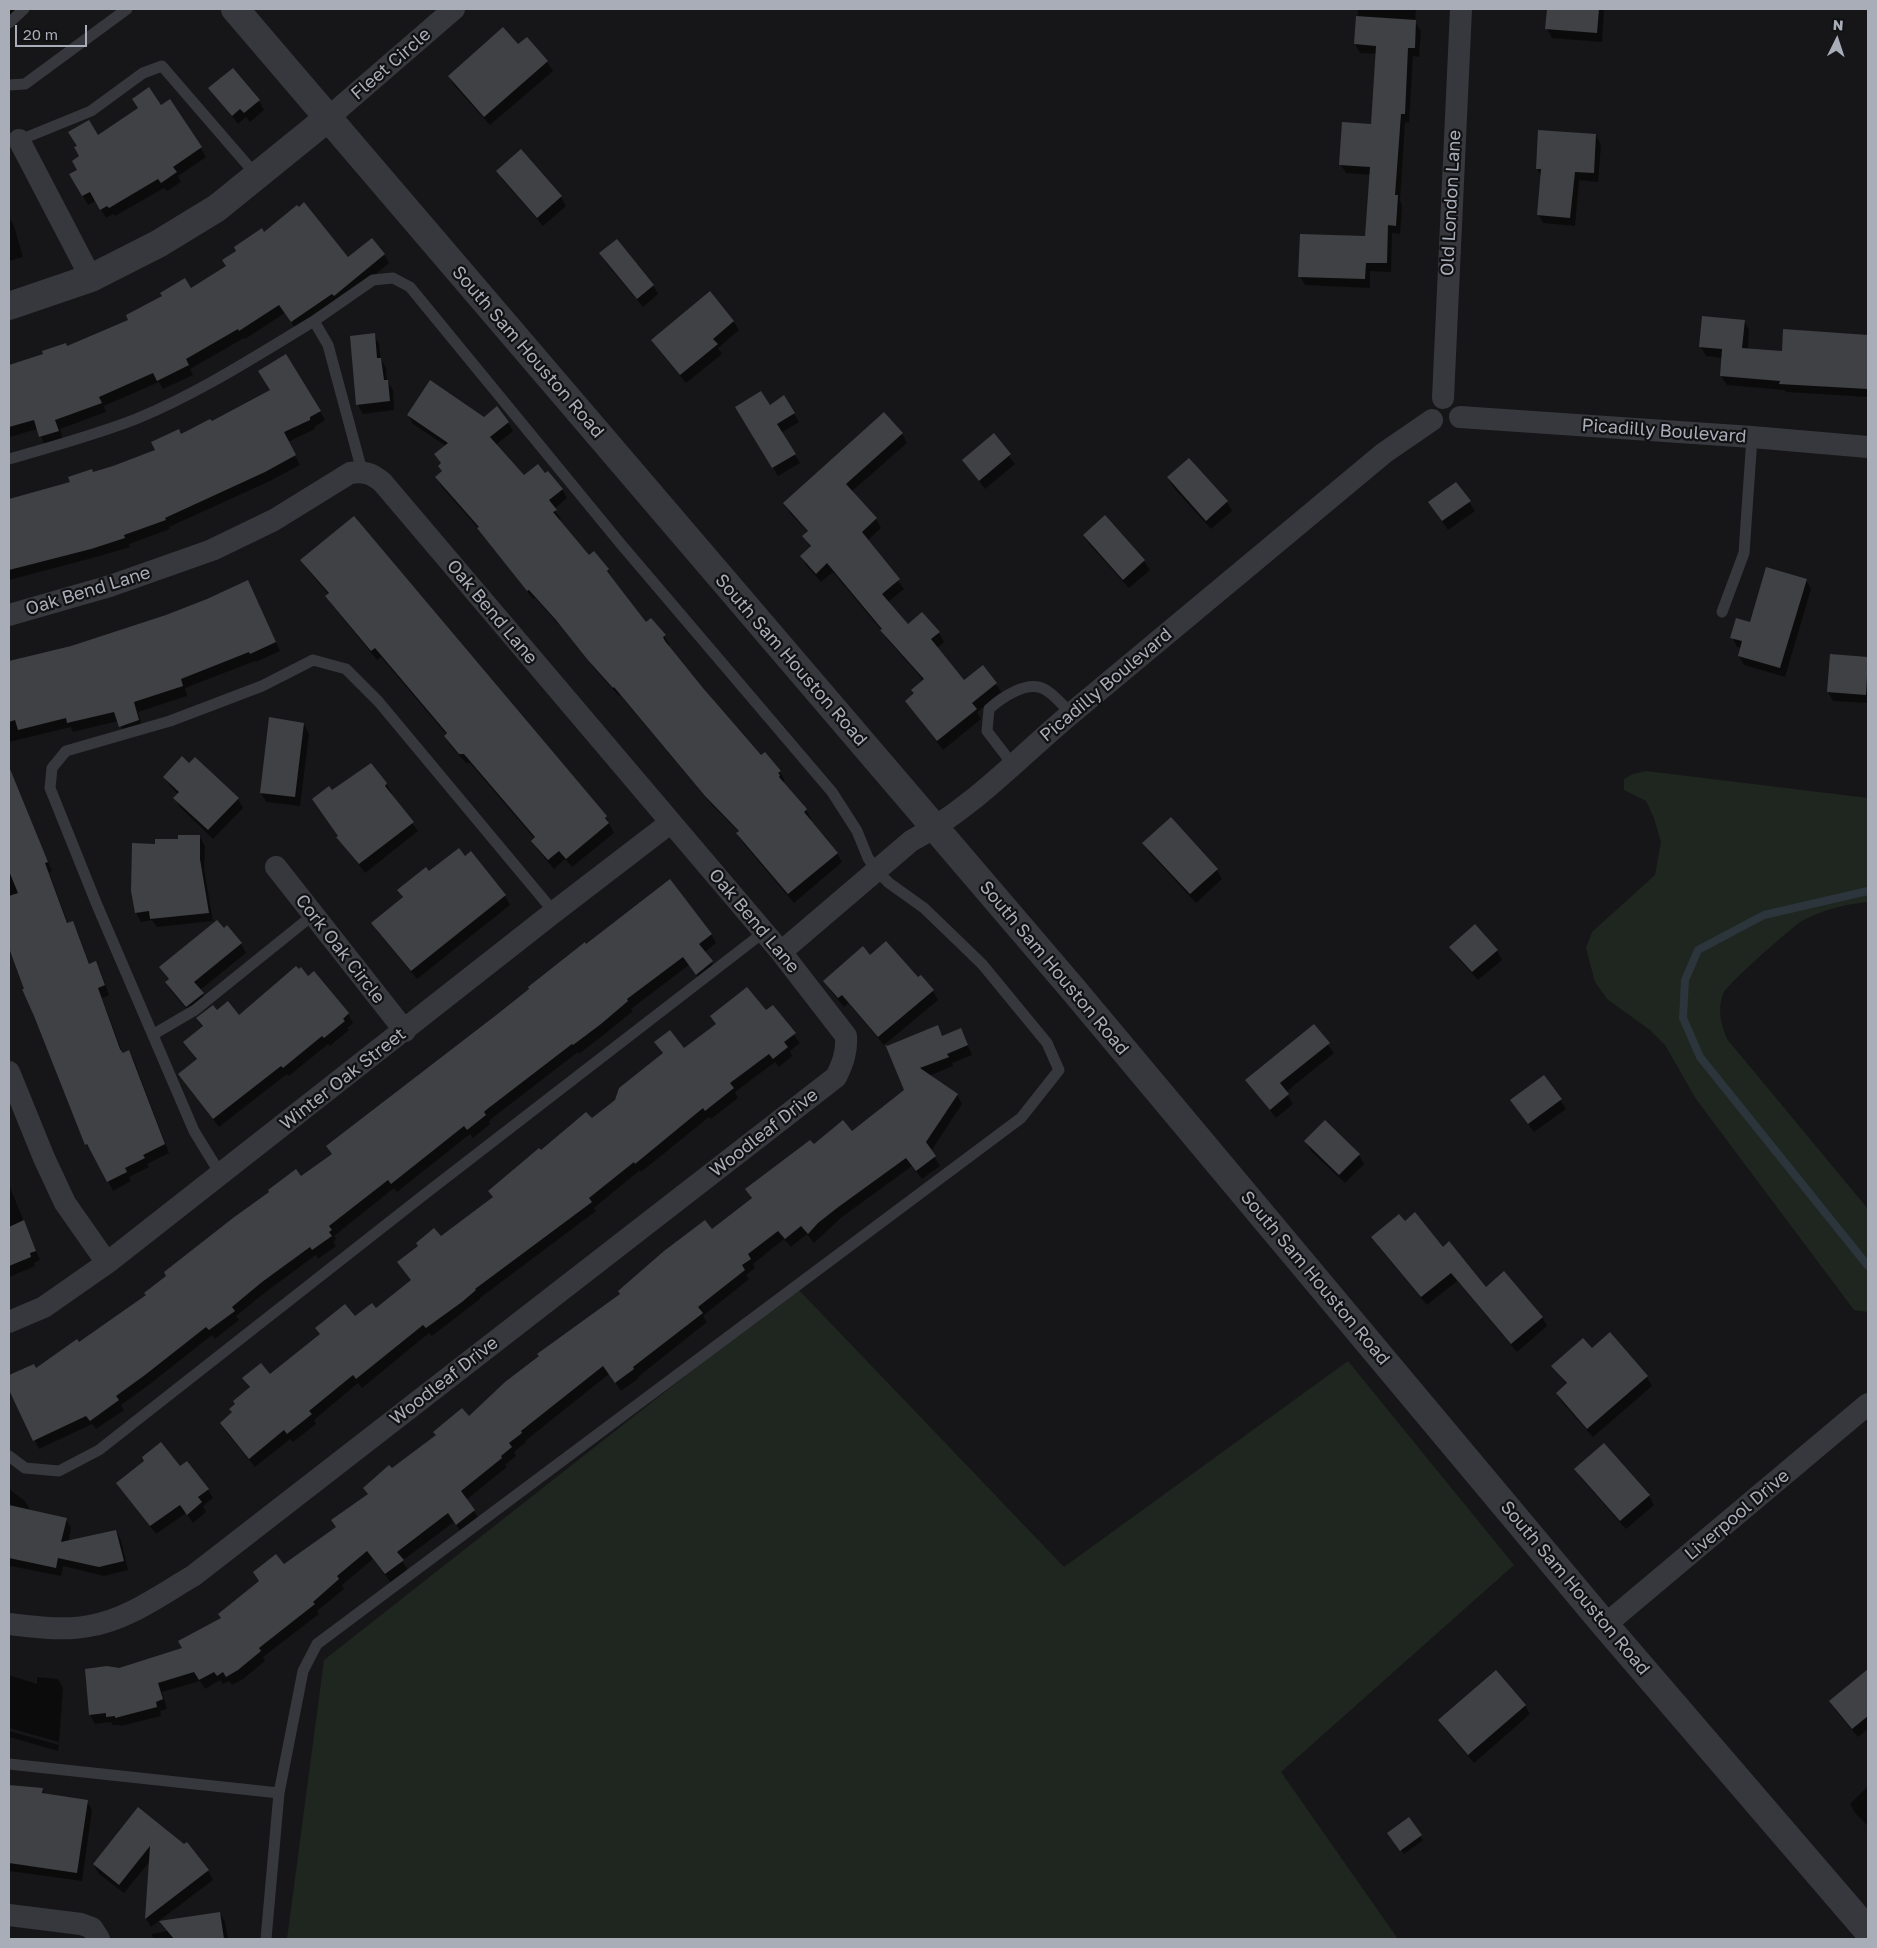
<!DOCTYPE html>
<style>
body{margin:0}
#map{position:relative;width:1877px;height:1948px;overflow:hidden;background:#161618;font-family:"Golos Text",sans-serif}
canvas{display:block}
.frame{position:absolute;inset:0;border:10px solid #a8adb8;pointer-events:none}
.north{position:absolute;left:1812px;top:15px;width:50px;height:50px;-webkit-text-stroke:4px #111113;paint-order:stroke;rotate:4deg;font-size:14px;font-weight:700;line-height:20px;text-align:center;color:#a8adb8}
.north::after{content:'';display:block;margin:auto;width:18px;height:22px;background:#a8adb8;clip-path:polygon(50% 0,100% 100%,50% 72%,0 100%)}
.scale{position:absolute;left:15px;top:25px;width:72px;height:22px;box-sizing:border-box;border:2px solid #a8adb8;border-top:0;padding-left:6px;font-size:15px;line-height:18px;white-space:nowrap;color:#a8adb8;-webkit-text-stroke:4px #111113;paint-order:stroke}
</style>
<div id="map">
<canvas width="1877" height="1948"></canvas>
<div class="frame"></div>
<div class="north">N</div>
<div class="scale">20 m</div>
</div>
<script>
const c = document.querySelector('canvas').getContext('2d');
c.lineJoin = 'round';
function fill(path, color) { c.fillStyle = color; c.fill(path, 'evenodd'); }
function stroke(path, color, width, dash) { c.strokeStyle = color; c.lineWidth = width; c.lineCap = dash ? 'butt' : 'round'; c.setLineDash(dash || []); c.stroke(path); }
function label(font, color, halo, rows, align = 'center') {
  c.font = font + ' "Golos Text",sans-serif'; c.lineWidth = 4.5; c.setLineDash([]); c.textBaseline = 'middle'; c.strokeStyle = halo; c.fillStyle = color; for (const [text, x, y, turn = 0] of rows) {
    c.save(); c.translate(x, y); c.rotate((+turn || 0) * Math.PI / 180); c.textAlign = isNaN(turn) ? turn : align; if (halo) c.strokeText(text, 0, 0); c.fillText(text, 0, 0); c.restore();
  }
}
fill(new Path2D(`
 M1646 771 1868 798V902C1845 904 1822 910 1802 921 1791 928 1727 984 1723 994 1717 1010 1721 1024 1727 1039L1868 1209V1312L1854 1310 1696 1099 1665 1045 1650 1030 1607 999 1595 982 1586 948 1592 932 1655 875 1661 842 1654 818 1646 801 1624 790V779L1633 774Z
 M797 1288 1064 1567 1348 1361 1514 1565 1281 1772 1398 1939H287L324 1660Z`), '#1e261f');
fill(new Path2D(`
 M9 9H30L9 28Z
 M1358 9H1416L1415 22 1421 31 1419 57 1413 56 1409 123 1405 122 1400 201 1402 205 1400 234 1392 233 1391 272 1370 271V288L1305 285 1300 276 1366 237 1371 175 1346 173 1340 164 1373 125 1377 54 1360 53 1355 44Z
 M1548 9H1604L1602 42 1552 38 1547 29Z
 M527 38 547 62 553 71 490 125 454 85 449 76 518 46Z
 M210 88 259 101 264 110 250 122 246 117 238 124Z
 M170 101 206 157 178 176 181 182 167 191 164 188 115 216 113 214 106 218 96 201 88 205 71 175 79 170 81 157 98 137 161 107Z
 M1596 135 1601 145 1598 182 1579 180 1575 226 1543 223 1538 214 1541 176 1537 169Z
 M521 151 561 197 566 206 543 226 503 180 498 171Z
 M9 217 14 226 23 257 9 261Z
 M264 234 348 259 384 254 389 263 340 304 297 331 285 313 245 339 244 338 190 369 193 375 163 389 159 382 104 406 106 412 60 429 63 440 45 446 38 429 9 437V366L67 348 130 321 191 290 227 267Z
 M601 254 653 285 658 294 643 307 606 263Z
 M733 321 739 330 718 348 722 354 686 383 658 349 653 340Z
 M1744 321 1749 330 1748 350 1783 352 1868 336V326V397L1786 392 1784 390 1727 385 1721 376 1723 358 1706 356 1701 347Z
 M374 335 379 344 381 359 386 368 387 381 393 390 394 410 363 414 358 405Z
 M784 397 799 422 781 433 800 463 778 476 737 408 769 406Z
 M320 411 325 420 314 427 315 429 288 442 300 465 270 481 169 527 170 529 129 544 130 547 96 557 9 580V500L71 483 157 451 181 435 211 423Z
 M408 415 484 418 508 422 513 431 496 445 524 477 545 475 562 489 567 498 554 509 561 519 559 521 589 557 593 553 608 570 613 579 612 580 646 624 664 636 670 645 668 646 761 757 780 772 785 781 783 782 784 785 806 810 811 819 810 821 837 853 842 862 794 903 743 843 737 834 739 832 712 805 620 695 619 696 594 668 563 629 535 598 533 599 479 529 441 486 436 477 443 472 442 464 446 446 413 424Z
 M902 434 907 443 851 492 876 519 881 528 867 541 904 589 888 602 908 626 939 633 944 642 937 648 964 682 983 667 1002 693 977 712 981 719 943 750 906 701 915 694 924 681 887 639 882 631 833 572 821 582 806 565 801 556 811 548 804 537 808 532 790 513 785 504Z
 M993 435 1015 464 985 489 963 460Z
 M1168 478 1227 502 1232 511 1211 529 1173 487Z
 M1456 483 1475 511 1448 530 1435 511Z
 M1084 536 1144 561 1150 570 1129 588 1090 545Z
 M302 560 606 817 614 833 572 867 565 859 554 869 538 850 533 841 535 839 470 763H466L450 745 445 736 447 735 381 657 377 660 332 605 327 596 329 595 307 569Z
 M1806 580 1811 589 1785 677 1744 665 1739 656 1741 648 1737 647 1732 637Z
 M253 591 280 651 256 662 255 661 185 688 187 696 138 712 143 729 125 735 118 721 73 732 71 727 9 742V662L71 647Z
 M1868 658V703L1833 701 1828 692Z
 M304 724 309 734 300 806 266 802 261 793Z
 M189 765 238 799 243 808 213 839 180 807 175 798 178 794 170 786 164 777Z
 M371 765 386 784 392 793 390 794 418 831 365 873 338 837 332 792Z
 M16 788 52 871 49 872 68 924 72 922 77 931 90 965 96 963 101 972 109 995 102 998 123 1054 129 1052 134 1061 169 1153 147 1164 149 1167 129 1177 131 1181 113 1191 93 1152 92 1153 86 1144 34 1016 9 945V791Z
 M1171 819 1217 870 1222 879 1196 903 1149 852 1144 843Z
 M200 837 205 846 204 869 213 921 157 927 152 920 141 922 136 913 156 845Z
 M465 858 505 896 510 905 417 979 378 932 373 923 403 898 399 891 429 873Z
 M223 930 241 944 246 953 200 990 208 1003 192 1015 171 991 166 982 169 980 160 967Z
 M711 934 716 943 704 953 717 971 702 983 689 965 631 1009 633 1011 606 1033 579 1054 578 1052 491 1119 489 1122 490 1124 473 1138 470 1134 397 1192 394 1188 334 1236 336 1239 333 1242 336 1246 318 1259 316 1255 267 1291 236 1316 239 1320 215 1339 212 1335 150 1384 121 1405 124 1410 96 1429 92 1424 39 1449 9 1387V1376L34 1365 36 1370 78 1344 147 1296 332 1155 586 946Z
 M1451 947 1497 951 1502 960 1478 980 1456 956Z
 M870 956 918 979 933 991 938 1000 884 1045 848 1003 844 1007 830 990 825 981Z
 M314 973 348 1014 353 1023 347 1028 349 1030 330 1046 328 1044 289 1076 287 1074 219 1127 179 1074 197 1060 185 1042 203 1028 197 1019 217 1012 239 1017Z
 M773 1007 800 1043 790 1051 792 1056 779 1067 775 1062 735 1092 738 1098 711 1119 709 1117 641 1172 640 1170 594 1208 596 1211 480 1298V1299L432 1336 429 1333 362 1388 358 1383 314 1420 316 1424 293 1442 290 1439 255 1467 226 1432 221 1423 233 1413 250 1389 244 1379 270 1376 355 1318 375 1310 412 1281 399 1262 440 1238 494 1198 490 1192 541 1152 591 1120 616 1101 663 1054 656 1042 684 1050 766 1012Z
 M1314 1026 1334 1053 1286 1092 1293 1104 1276 1118 1247 1080Z
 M937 1027 943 1037 965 1039 972 1055 952 1063 953 1066 929 1076 957 1095 962 1104 931 1151 940 1166 922 1179 912 1166 842 1217 814 1243 807 1234 791 1247 784 1239 753 1264 755 1268 746 1275 749 1279 703 1316 707 1322 638 1377 639 1378 621 1391 609 1374 525 1441 526 1442 514 1452 516 1456 505 1465 507 1467 466 1500 480 1520 462 1533 454 1522 402 1561 408 1570 391 1583 373 1559 342 1585 344 1589 317 1611 319 1614 263 1657 265 1661 243 1679 232 1685 229 1681 223 1684 220 1680 205 1689 200 1681 162 1692 167 1709 160 1711 161 1716 121 1726 120 1725H113L111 1722 95 1724 90 1715 119 1669 183 1649 222 1619 260 1582 254 1573 284 1566 337 1528 332 1521 369 1495 392 1470 469 1418 752 1199 747 1190 813 1146 851 1133 906 1090Z
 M1544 1077 1566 1109 1534 1132 1517 1109Z
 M1306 1142 1359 1155 1364 1164 1345 1183 1311 1151Z
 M9 1185 40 1260 34 1263 35 1266 9 1277Z
 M1404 1222 1443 1248 1486 1288 1542 1317 1547 1326 1517 1352 1457 1281 1427 1305 1378 1246 1373 1237Z
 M1610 1334 1647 1377 1652 1386 1593 1437 1562 1402 1557 1393 1567 1385 1553 1366 1591 1350Z
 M180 1468 208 1490 213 1498 203 1506 206 1512 193 1523 186 1513 156 1534 117 1483Z
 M1576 1469 1649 1496 1654 1505 1626 1529 1581 1478Z
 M9 1489 25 1501 30 1510 66 1519 71 1528 68 1542 116 1531 121 1540 128 1570 104 1576 63 1566 61 1576 11 1566 9 1569Z
 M9 1675 37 1684V1677L58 1679 63 1688 59 1742 9 1728Z
 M1863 1675 1868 1682V1729L1858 1737 1836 1711 1831 1702Z
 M1525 1705 1530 1714 1474 1763 1445 1729 1440 1720Z
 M9 1731 59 1745 58 1751 9 1737Z
 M1868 1786V1826L1855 1813 1850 1804Z
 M42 1789 46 1795 87 1801 92 1810 82 1881 9 1871V1799Z
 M139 1809 208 1871 213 1880 151 1927 146 1919 150 1861 124 1893 99 1874 94 1865Z
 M1408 1819 1423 1840 1404 1854 1391 1837Z
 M220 1913 225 1922 228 1939H153L152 1934 167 1931 161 1922Z`), '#0007');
stroke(new Path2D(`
 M1868 891 1764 915 1698 950 1685 980 1683 1018 1700 1057 1868 1266`), '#2c353c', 8);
fill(new Path2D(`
 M1547 9H1599L1597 33 1545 29Z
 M1356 16 1416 20 1415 48H1408L1405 114H1401L1395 195H1398L1396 226 1388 225 1387 263H1366L1365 279 1298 277 1300 234 1365 236 1370 167 1339 165 1342 122 1371 124 1376 46 1354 44Z
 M503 27 518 44 527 37 548 61 484 117 448 76Z
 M233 68 260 100 244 113 240 109 232 116 208 88Z
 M149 87 161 105 170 99 202 147 173 167 177 172 161 183 158 179 109 208 107 206 100 210 90 192 82 196 69 174 77 170 72 161 79 156 74 147 77 146 68 132 89 120 98 135 138 108 132 99Z
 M1538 130 1596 134 1594 173 1575 172 1570 218 1537 215 1541 169H1536Z
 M521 149 562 196 537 218 496 171Z
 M304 202 348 257 372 238 385 254 334 296 332 294 291 322 279 305 239 331 238 329 186 359 189 365 157 381 153 373 99 397 102 403 55 420 59 431 39 437 34 420 9 427V365L43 354 42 351 66 343 67 346 128 320 126 315 162 296 160 293 185 278 191 288 226 266 222 260 236 251 234 247 262 228 264 232 297 205 299 207Z
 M617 239 654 285 637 299 599 253Z
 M710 291 734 321 713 339 718 344 680 375 651 340Z
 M1702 316 1745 320 1742 348 1782 351 1783 329 1868 335V389L1779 384 1780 381 1720 376 1722 349 1699 347Z
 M375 333 377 358H381L384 380H388L390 401 356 405 350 336Z
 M286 354 321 411 310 417V420L284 432 296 455 265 472 165 518 166 520 124 535 125 538 91 549 9 570V499L70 482 68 477 92 469 93 472 113 466 155 450 151 442 179 429 181 434 210 419 212 421 270 390 258 371Z
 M430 380 484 417 497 406 509 422 490 437 524 475 538 464 545 473 548 471 563 489 549 500 557 510 553 512 589 555 594 551 609 569 607 571 619 587 646 622 651 618 666 635 663 637 665 641 703 688 761 755 765 752 781 771 778 773 780 775 779 777 807 809 804 812 838 853 788 894 736 833 739 831 705 796 614 687 613 688 587 659 556 620 529 590 527 591 477 528 479 527 435 477 442 471 438 466 441 463 434 454 448 443 407 415Z
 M761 391 770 405 784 395 795 413 777 424 796 454 772 468 735 407Z
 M884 412 903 433 846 484 877 518 862 532 900 579 882 594 908 624 922 612 940 632 931 639 964 680 983 665 997 683 972 703 977 709 937 741 905 701 914 693 911 690 924 679 880 630 882 629 827 563 816 574 800 556 811 546 802 536 808 531 783 503Z
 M994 433 1011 454 979 481 962 460Z
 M1189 458 1228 501 1206 521 1167 477Z
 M1456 482 1471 501 1442 521 1428 502Z
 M1105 515 1145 560 1123 580 1083 535Z
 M354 516 607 816 605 818 609 823 566 859 559 851 548 860 531 841 535 837 464 754H459L444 736 447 733 375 648 371 651 325 596 329 593 300 560Z
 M1766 567 1807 579 1780 668 1738 656 1742 641 1730 638 1736 618 1750 622Z
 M248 580 276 642 250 654 249 652 181 679 183 686 134 702 139 720 119 727 114 712 67 723 66 718 18 730 15 720 9 722V661L71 646 166 615 207 599Z
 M1830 654 1868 657 1866 695 1827 692Z
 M269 717 304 723 295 797 260 793Z
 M182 756 189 763 195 757 239 798 208 830 173 798 179 792 163 777Z
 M371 763 387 783 385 786 414 822 359 864 336 837 338 836 312 799 329 786 332 790Z
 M10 769 48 862 45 863 67 923 73 921 89 964 96 961 105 985 98 988 120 1049 123 1053 129 1050 165 1144 143 1155 145 1158 125 1168 127 1172 107 1182 87 1144 85 1145 34 1016 22 989H24L9 948V896L18 893 9 871Z
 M1171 817 1218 869 1190 894 1142 843Z
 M178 835H200V859L209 913 150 919 149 911 135 913 131 891 132 843 155 844V839H178Z
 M459 848 465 856 471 851 506 895 411 971 371 923 403 897 397 890 426 867 429 871Z
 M670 879 712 934 699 944 713 961 696 975 683 957 627 999 628 1001 601 1024 573 1045 572 1044 486 1110 484 1112 486 1115 467 1130 464 1126 391 1184 388 1180 329 1226 332 1230 329 1232 332 1236 312 1250 310 1247 262 1282 232 1307 235 1311 209 1330 206 1327 145 1375 116 1396 119 1400 90 1421 86 1416 33 1441 9 1390V1375L34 1364 36 1368 77 1339 79 1342 146 1295 144 1293 166 1276 164 1272 233 1218 269 1192 268 1190 296 1169 301 1176 332 1154 326 1146 495 1016 529 989 528 987 585 942 586 944Z
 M217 920 224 928 227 925 242 943 194 982 204 993 186 1007 165 982 169 979 159 967Z
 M1475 924 1498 950 1472 972 1449 947Z
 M886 941 918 977 921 975 934 990 878 1037 842 995 838 998 823 981 863 946 870 955Z
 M296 966 299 969 301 967 308 976 314 971 349 1013 343 1019 345 1021 324 1038 322 1036 283 1068 281 1066 213 1119 178 1074 197 1059 183 1042 203 1026 196 1018 213 1005 217 1010 228 1001 239 1015Z
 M747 987 766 1010 773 1005 796 1033 784 1042 788 1047 773 1059 769 1054 730 1083 734 1088 705 1111 703 1108 635 1164 634 1162 589 1198 592 1202 475 1289 476 1290 462 1302 426 1328 423 1325 356 1379 353 1375 309 1411 312 1414 287 1434 284 1430 249 1459 220 1423 232 1412 229 1409 235 1404 233 1401 250 1387 242 1378 261 1363 270 1374 320 1334 315 1328 345 1304 355 1316 372 1303 376 1308 411 1280 397 1262 418 1246 416 1243 434 1228 441 1236 493 1197 488 1191 539 1148 541 1150 586 1112 592 1118 615 1100 619 1088 663 1053 654 1042 670 1030 684 1048 716 1024 710 1016Z
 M1314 1024 1330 1043 1280 1083 1289 1094 1270 1110 1245 1080Z
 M938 1025 942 1036 961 1028 968 1045 947 1054 949 1057 920 1068 958 1094 926 1142 936 1156 916 1171 906 1158 837 1208 818 1223 808 1234 801 1226 785 1239 778 1231 748 1254 751 1259 742 1265 745 1270 698 1307 703 1313 633 1367 634 1369 615 1383 603 1366 521 1431 522 1433 509 1443 512 1447 501 1456 502 1458 461 1491 475 1510 456 1525 448 1513 397 1552 404 1560 385 1574 367 1551 337 1576 339 1579 313 1602 315 1604 259 1648 261 1651 238 1670 226 1677 223 1672 217 1676 214 1672 199 1680 194 1672 158 1683 163 1699 156 1702 157 1707 115 1718V1716L106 1717V1713L89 1715 85 1669 107 1666 119 1668 182 1648 178 1641 221 1618 218 1614 259 1581 253 1572 276 1554 284 1564 336 1527 331 1520 368 1494 363 1488 389 1465 392 1468 436 1435 433 1432 462 1408 469 1416 505 1382 539 1356 537 1354 620 1294 618 1291 664 1251 705 1220 712 1229 752 1198 745 1189 810 1140 814 1144 843 1120 852 1131 904 1090 885 1044 887 1046Z
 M1544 1075 1562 1099 1528 1124 1510 1100Z
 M1325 1120 1360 1154 1339 1175 1304 1141Z
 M1415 1212 1443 1247 1449 1241 1486 1287 1504 1271 1543 1317 1511 1344 1451 1273 1421 1297 1371 1237 1399 1214 1405 1221Z
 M24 1220 36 1251 30 1253 31 1257 9 1266V1227Z
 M1610 1332 1648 1376 1587 1429 1556 1393 1567 1383 1551 1366 1583 1338 1592 1348Z
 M161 1442 180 1466 187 1461 209 1489 198 1497 202 1502 187 1515 180 1505 150 1526 116 1483 144 1461 142 1457Z
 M1604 1443 1650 1495 1620 1521 1574 1469Z
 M9 1505 67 1518 61 1542 116 1530 124 1561 99 1567 58 1558 56 1568 9 1558Z
 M1868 1669V1716L1852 1729 1829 1701Z
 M1496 1670 1526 1705 1468 1755 1438 1720Z
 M9 1785 43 1788 42 1793 88 1800 77 1873 9 1863Z
 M138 1807 184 1844 187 1842 209 1870 145 1919 150 1846 119 1885 93 1864Z
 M1409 1817 1422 1835 1400 1851 1387 1833Z
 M220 1912 224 1939H174L159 1921Z`), '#404145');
stroke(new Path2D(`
 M9 23 24 9
 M9 85 25 84 127 9
 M15 142 91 111 143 73 162 66 257 176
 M9 459C51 447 95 435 136 419 199 393 256 356 314 321
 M1722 612 1744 553 1752 437
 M1013 765 987 731 989 709C1001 698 1027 680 1044 689 1053 693 1063 706 1071 713
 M154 1034 195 1010 313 915
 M221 1175 194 1131 97 905 50 788 52 768 66 751 170 721 262 686 313 660 346 669 378 701 554 912
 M9 1456 25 1468 59 1471 99 1450 425 1194 764 932
 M9 1764 279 1793
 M266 1939 279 1793 303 1671 317 1644 1021 1118 1059 1070 1047 1043 982 964 924 908 889 883 877 871 868 858 857 831 832 792 620 543 410 287 393 278 373 280 314 321 328 345 362 471`), '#37383d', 11);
stroke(new Path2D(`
 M328 118 454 9
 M19 140 91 278
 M1443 398 1461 9
 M1460 417 1752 437 1868 447
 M9 615 110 586 212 550 274 520 350 473C364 471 372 473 383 483L781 952 846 1036C847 1052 843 1063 836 1077L193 1576C160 1595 127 1620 89 1626 63 1631 35 1627 9 1624
 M276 867 405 1031
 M781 952 911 841C972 809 1020 756 1073 712 1176 625 1280 539 1384 453L1432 420
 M9 1072 44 1158 65 1203 107 1263
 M9 1322 44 1307 107 1263 554 912 670 823
 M1605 1625 1868 1404
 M9 1915 81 1924 92 1928 99 1939`), '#37383d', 22);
stroke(new Path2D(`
 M235 9 1072 988 1605 1625 1868 1931
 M9 306 91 278 158 244 217 208 328 118`), '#37383d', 28);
label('18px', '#a8adb8', '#111113', [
 ["Fleet Circle",391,64,-41],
 ["Old London Lane",1451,203,-87],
 ["South Sam Houston Road",528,352,49],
 ["Picadilly Boulevard",1664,431,4],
 ["Oak Bend Lane",88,591,-17],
 ["Oak Bend Lane",492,612,50],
 ["South Sam Houston Road",791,660,49],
 ["Picadilly Boulevard",1106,685,-40],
 ["Oak Bend Lane",754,921,50],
 ["Cork Oak Circle",340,949,52],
 ["South Sam Houston Road",1054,968,50],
 ["Winter Oak Street",343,1079,-38],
 ["Woodleaf Drive",764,1133,-38],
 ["South Sam Houston Road",1315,1278,50],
 ["Woodleaf Drive",444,1381,-38],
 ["Liverpool Drive",1737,1515,-40],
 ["South Sam Houston Road",1575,1588,50]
]);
</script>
